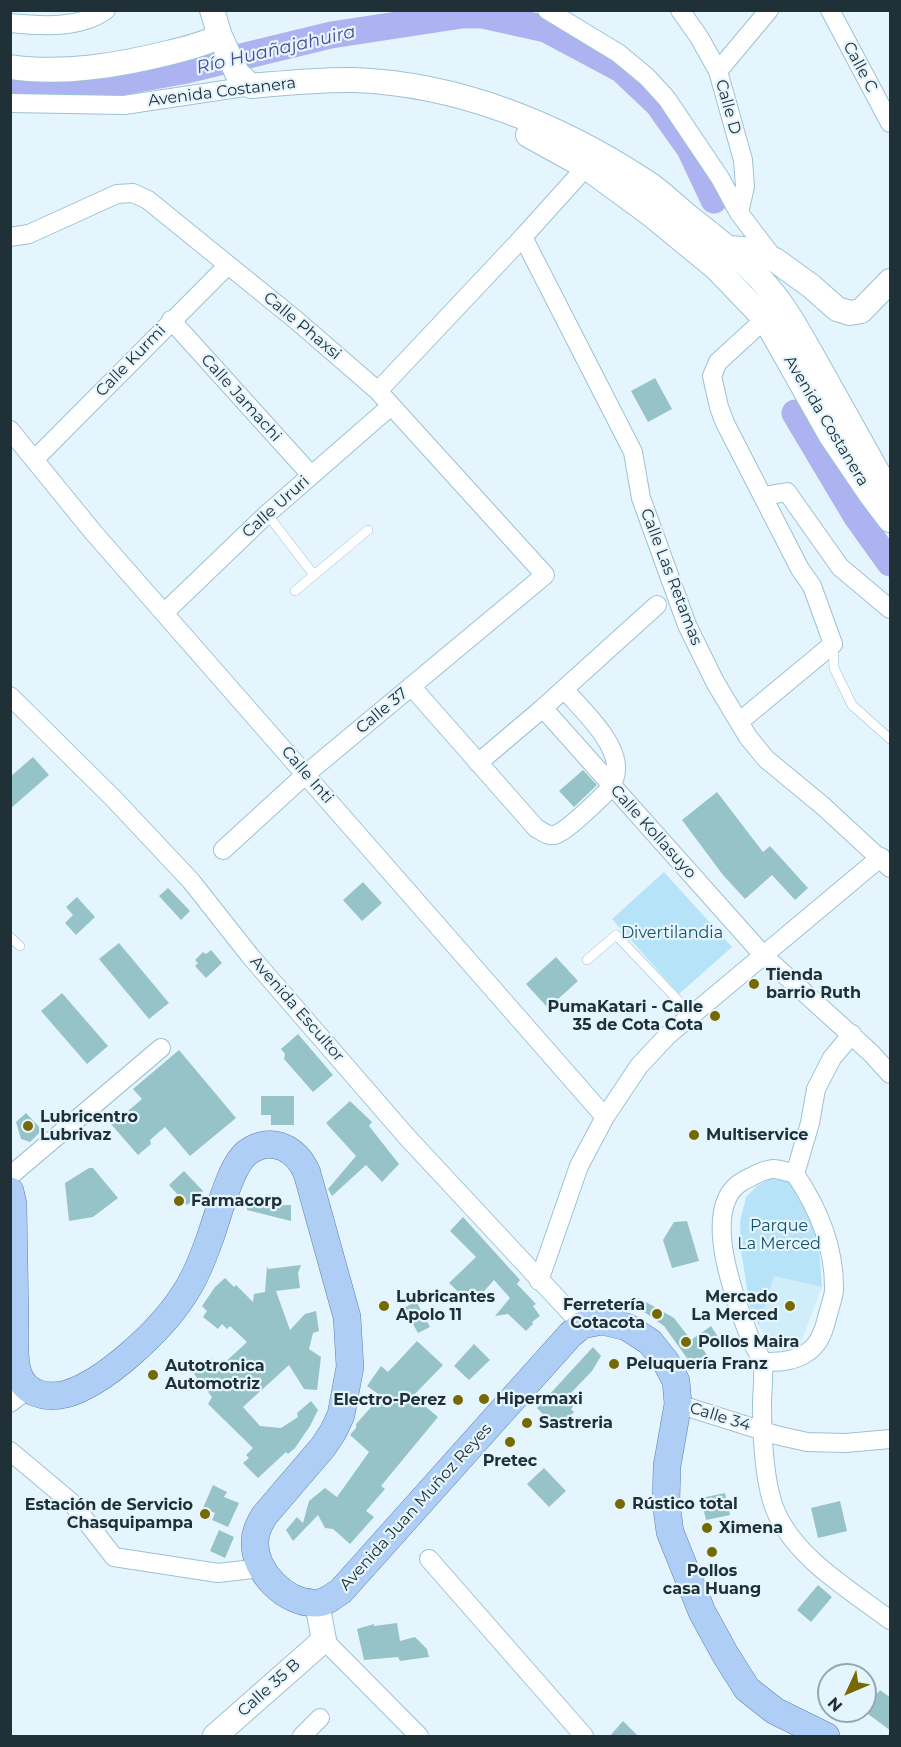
<!DOCTYPE html>
<meta charset="utf-8">
<style>
body{margin:0}
#map{position:relative;width:901px;height:1747px;overflow:hidden;background:#e5f5fd;font-family:Montserrat,sans-serif}
canvas{display:block}
.frame{position:absolute;inset:0;border:12px solid #203037;pointer-events:none}
.north{position:absolute;left:817px;top:1663px;width:60px;height:60px;box-sizing:border-box;background:#e5f5fd;border:2px solid #96a6ae;border-radius:50%;rotate:226deg;font-size:16px;font-weight:700;line-height:24px;text-align:center;color:#203037}
.north::after{content:'';display:block;margin:auto;width:21px;height:27px;background:#766900;clip-path:polygon(50% 0,100% 100%,50% 72%,0 100%)}
</style>
<div id="map">
<canvas width="901" height="1747"></canvas>
<div class="frame"></div>
<div class="north">N</div>
</div>
<script>
const c = document.querySelector('canvas').getContext('2d');
c.lineJoin = 'round';
function fill(path, color) { c.fillStyle = color; c.fill(path, 'evenodd'); }
function stroke(path, color, width, dash) { c.strokeStyle = color; c.lineWidth = width; c.lineCap = dash ? 'butt' : 'round'; c.setLineDash(dash || []); c.stroke(path); }
function label(font, color, halo, rows, align = 'center') {
  c.font = font + ' Montserrat,sans-serif'; c.lineWidth = 4.5; c.setLineDash([]); c.textBaseline = 'middle'; c.strokeStyle = halo; c.fillStyle = color; for (const [text, x, y, turn = 0] of rows) {
    c.save(); c.translate(x, y); c.rotate((+turn || 0) * Math.PI / 180); c.textAlign = isNaN(turn) ? turn : align; if (halo) c.strokeText(text, 0, 0); c.fillText(text, 0, 0); c.restore();
  }
}
fill(new Path2D(`
 M774 1275 822 1287 800 1345 783 1351 769 1342 759 1326Z`), '#d0edfa');
fill(new Path2D(`
 M664 872 732 947 679 994 612 919Z
 M770 1179 791 1181 817 1219 822 1287 774 1276 759 1326 750 1308 741 1250 740 1222 746 1197 757 1186Z`), '#b6e3f8');
stroke(new Path2D(`
 M461 10 462 15`), '#828cb8', 4.5);
stroke(new Path2D(`
 M10 90 72 91 187 70 331 35 462 15H483L546 29 621 69 658 104 690 149 714 200
 M795 413 857 517 890 563`), '#acb3f0', 27);
fill(new Path2D(`
 M655 378 672 409 648 422 631 391Z
 M33 757 49 775 10 809V777Z
 M583 770 597 785 574 807 559 791Z
 M717 792 763 852 770 846 808 888 795 900 772 875 745 899 723 875 682 820Z
 M363 882 382 903 362 921 343 900Z
 M168 888 190 911 181 920 159 896Z
 M77 897 95 917 76 935 65 923 73 915 66 907Z
 M119 943 169 1003 149 1019 99 959Z
 M211 950 222 963 206 978 195 966 198 963 195 960 203 952 206 954Z
 M556 957 578 981 548 1008 526 984Z
 M62 993 108 1046 87 1064 41 1011Z
 M298 1034 333 1075 313 1092 284 1059 285 1054 281 1049Z
 M179 1050 236 1118 190 1156 165 1127 150 1140 151 1144 138 1155 110 1123 119 1115 121 1117 142 1099 133 1089Z
 M261 1096H294V1125H271V1115H261Z
 M350 1101 372 1122 369 1126 399 1164 382 1182 366 1165 332 1196 328 1189 356 1156 326 1123Z
 M26 1113 42 1130 30 1142 21 1139 16 1122Z
 M89 1168H93L118 1198 93 1217 69 1221 65 1183Z
 M184 1171 203 1191 187 1205 169 1185Z
 M291 1205V1221L247 1210V1206Z
 M463 1217 520 1280 517 1284 536 1304 533 1306 540 1316 532 1322 533 1324 526 1331 508 1314 495 1316 510 1298 494 1280 477 1299 474 1296 469 1302 449 1283 476 1257 450 1231Z
 M687 1221 699 1261 672 1268 663 1240 674 1222Z
 M301 1265 298 1273 300 1288 276 1291 290 1330 305 1314 316 1311 319 1331 313 1333 309 1349 321 1357 317 1390 304 1389 289 1365 243 1407 260 1426 281 1428 298 1417 297 1413 311 1401 318 1410 310 1426 295 1448 288 1454 286 1452 258 1478 243 1463 249 1458 246 1455 253 1448 208 1404 212 1397 194 1374 210 1358 220 1367 247 1342 230 1326 227 1329 222 1324 218 1329 203 1317 207 1311 202 1306 215 1287 225 1278 234 1287 236 1285 253 1302 254 1294 265 1292 267 1266 268 1269Z
 M637 1297 674 1318 691 1340 711 1326 718 1337 702 1348 709 1358 694 1368 664 1326 633 1304Z
 M416 1301 430 1327 418 1333 404 1308Z
 M417 1341 443 1365 413 1396 438 1417 381 1486 385 1489 366 1511 374 1517 350 1544 333 1529 325 1528 318 1515 293 1541 286 1530 297 1517 303 1523 309 1501 325 1488 337 1497 369 1452 350 1435 356 1428V1424L381 1396 367 1386 381 1366 388 1372Z
 M474 1344 490 1360 469 1380 454 1366Z
 M593 1347 601 1356 592 1371 569 1395 572 1397 570 1399 575 1404 571 1409 574 1412 571 1415 573 1417 558 1430 537 1408Z
 M544 1468 566 1491 549 1507 527 1484Z
 M213 1485 227 1492 224 1497 239 1503 228 1527 212 1520 215 1513 203 1508Z
 M725 1493 730 1515 706 1520 701 1498Z
 M840 1501 847 1531 818 1538 811 1508Z
 M219 1530 234 1537 225 1558 210 1551Z
 M818 1585 832 1597 811 1622 797 1610Z
 M397 1623 400 1641 415 1637 427 1649 429 1657 400 1661 398 1657 364 1660 357 1629 374 1624V1626Z
 M880 1690 891 1698V1731L864 1711Z
 M623 1721 639 1737H609Z`), '#96c3c7');
const lane = new Path2D(`
 M267 514 314 575
 M295 591 368 530
 M833 644 834 668 852 705 890 739
 M10 937 20 946
 M587 960 616 935 692 1015`);
const street = new Path2D(`
 M547 10 618 53 647 77 667 99 720 178 739 213 775 260
 M680 10 699 37 718 71 743 160 745 186 739 213
 M830 10 890 123
 M10 23C41 26 80 29 106 10
 M718 71 769 10
 M10 103 124 105 251 86
 M10 237 29 234 117 194 133 193 148 200 296 320 378 391 545 575 306 774 223 850
 M523 237 633 452 641 498 687 625 715 682 748 737 766 759 823 806 890 868
 M171 320 311 475
 M378 391 523 237 586 167
 M10 430 93 532 605 1117
 M35 459 228 265
 M764 496 787 492 840 567 890 609
 M164 613 267 514 391 406
 M411 686 536 828C543 832 550 838 557 834 569 829 601 798 610 788 613 784 616 775 616 770 618 742 581 709 564 689
 M10 696 113 798 191 881 251 957 407 1137 582 1325
 M543 708 764 956 871 1053 890 1074
 M739 722 833 644 812 586 800 569 725 423 719 407 712 376 718 362 765 319
 M478 763 543 708 657 605
 M795 1174 810 1123 816 1089 832 1058 852 1034
 M10 1176 161 1048
 M539 1281 579 1166 605 1117 639 1066 668 1035 692 1015 881 857
 M762 1362C776 1362 790 1362 803 1355 818 1347 823 1334 827 1318 829 1309 833 1299 834 1291 835 1248 818 1208 795 1174 788 1172 779 1169 773 1169 764 1169 751 1177 743 1181 698 1206 736 1302 750 1338 753 1346 760 1354 762 1362 765 1374 762 1391 762 1403 762 1433 764 1479 774 1507 793 1557 849 1589 890 1620
 M10 1403 28 1389
 M678 1404 776 1435 807 1442 846 1443 890 1439
 M10 1451 72 1503 114 1557 218 1573 261 1568
 M429 1559 584 1736
 M324 1640 419 1736
 M302 1736 320 1718`);
const secondary = new Path2D(`
 M212 10 220 36 237 73 251 86C285 83 320 79 355 80 458 84 557 124 643 180 658 189 671 202 685 214 717 239 750 264 775 296 791 316 803 340 816 362 838 401 860 441 882 480L890 490
 M10 67C63 75 120 65 172 52 188 48 205 44 220 36
 M528 135 586 167 649 213 716 268 765 319 831 436 871 495 890 520
 M728 248 743 249 775 260 811 286 837 309 850 313 861 311 890 281
 M215 1736 324 1640 317 1603`);
const primary = new Path2D(`
 M10 1191 13 1204C14 1242 14 1280 15 1318 15 1334 13 1358 18 1373 25 1394 46 1399 66 1394 105 1383 161 1330 183 1296 195 1279 203 1258 210 1238 218 1217 230 1164 248 1152 272 1135 297 1149 307 1173L347 1317 350 1367 341 1415 333 1432 323 1447 264 1516C259 1525 255 1532 255 1542 254 1572 286 1604 316 1603 326 1603 333 1596 341 1591L570 1335 582 1325 602 1321 627 1327 650 1342 666 1362 676 1381 678 1404 667 1466 666 1502 670 1532 702 1612 725 1654 747 1689 775 1711 826 1736`);
stroke(lane, '#9cc2d4', 10);
stroke(street, '#9cc2d4', 20);
stroke(secondary, '#9cc2d4', 26);
stroke(primary, '#5a82af', 28);
stroke(lane, '#fff', 9);
stroke(street, '#fff', 18);
stroke(secondary, '#fff', 24);
stroke(primary, '#afcef6', 27);
for (const [x, y, r, color] of [
 [754,984,6,"#766900"],
 [715,1016,6,"#766900"],
 [28,1126,6,"#766900"],
 [694,1135,6,"#766900"],
 [179,1201,6,"#766900"],
 [384,1306,6,"#766900"],
 [790,1306,6,"#766900"],
 [657,1314,6,"#766900"],
 [686,1342,6,"#766900"],
 [614,1364,6,"#766900"],
 [153,1375,6,"#766900"],
 [484,1399,6,"#766900"],
 [458,1400,6,"#766900"],
 [527,1423,6,"#766900"],
 [510,1442,6,"#766900"],
 [620,1504,6,"#766900"],
 [205,1514,6,"#766900"],
 [707,1528,6,"#766900"],
 [712,1552,6,"#766900"]
]) { const dot = new Path2D(); dot.arc(x, y, r, 0, 2 * Math.PI); c.fillStyle = color; c.fill(dot); stroke(dot, '#e5f5fd', 2); }
label('16px', '#203037', '#e5f5fd', [
 ["Calle C",860,67,62],
 ["Avenida Costanera",222,92,-7],
 ["Calle D",728,107,74],
 ["Calle Phaxsi",302,326,40],
 ["Calle Kurmi",131,361,-46],
 ["Calle Jamachi",241,398,48],
 ["Avenida Costanera",826,421,59],
 ["Calle Ururi",276,507,-42],
 ["Calle Las Retamas",671,577,69],
 ["Calle 37",382,711,-40],
 ["Calle Inti",307,775,49],
 ["Calle Kollasuyo",653,832,48],
 ["Avenida Escultor",297,1009,49],
 ["Calle 34",720,1417,17],
 ["Avenida Juan Muñoz Reyes",416,1507,-48],
 ["Calle 35 B",269,1688,-42]
]);
label('16px', '#165269', '#e5f5fd', [
 ["Divertilandia",672,933],
 ["Parque",779,1226],
 ["La Merced",779,1244]
]);
label('bold 16px', '#203037', '#e5f5fd', [
 ["Tienda",766,975],
 ["barrio Ruth",766,993],
 ["PumaKatari - Calle",703,1007,"right"],
 ["35 de Cota Cota",703,1025,"right"],
 ["Lubricentro",40,1117],
 ["Lubrivaz",40,1135],
 ["Multiservice",706,1135],
 ["Farmacorp",191,1201],
 ["Lubricantes",396,1297],
 ["Apolo 11",396,1315],
 ["Mercado",778,1297,"right"],
 ["La Merced",778,1315,"right"],
 ["Ferretería",645,1305,"right"],
 ["Cotacota",645,1323,"right"],
 ["Pollos Maira",698,1342],
 ["Peluquería Franz",626,1364],
 ["Autotronica",165,1366],
 ["Automotriz",165,1384],
 ["Hipermaxi",496,1399],
 ["Electro-Perez",446,1400,"right"],
 ["Sastreria",539,1423],
 ["Pretec",510,1461,"center"],
 ["Rústico total",632,1504],
 ["Estación de Servicio",193,1505,"right"],
 ["Chasquipampa",193,1523,"right"],
 ["Ximena",719,1528],
 ["Pollos",712,1571,"center"],
 ["casa Huang",712,1589,"center"]
], 'left');
label('italic 18px', '#4a4c95', '#e5f5fd', [
 ["Río Huañajahuira",276,50,-13]
]);
</script>
